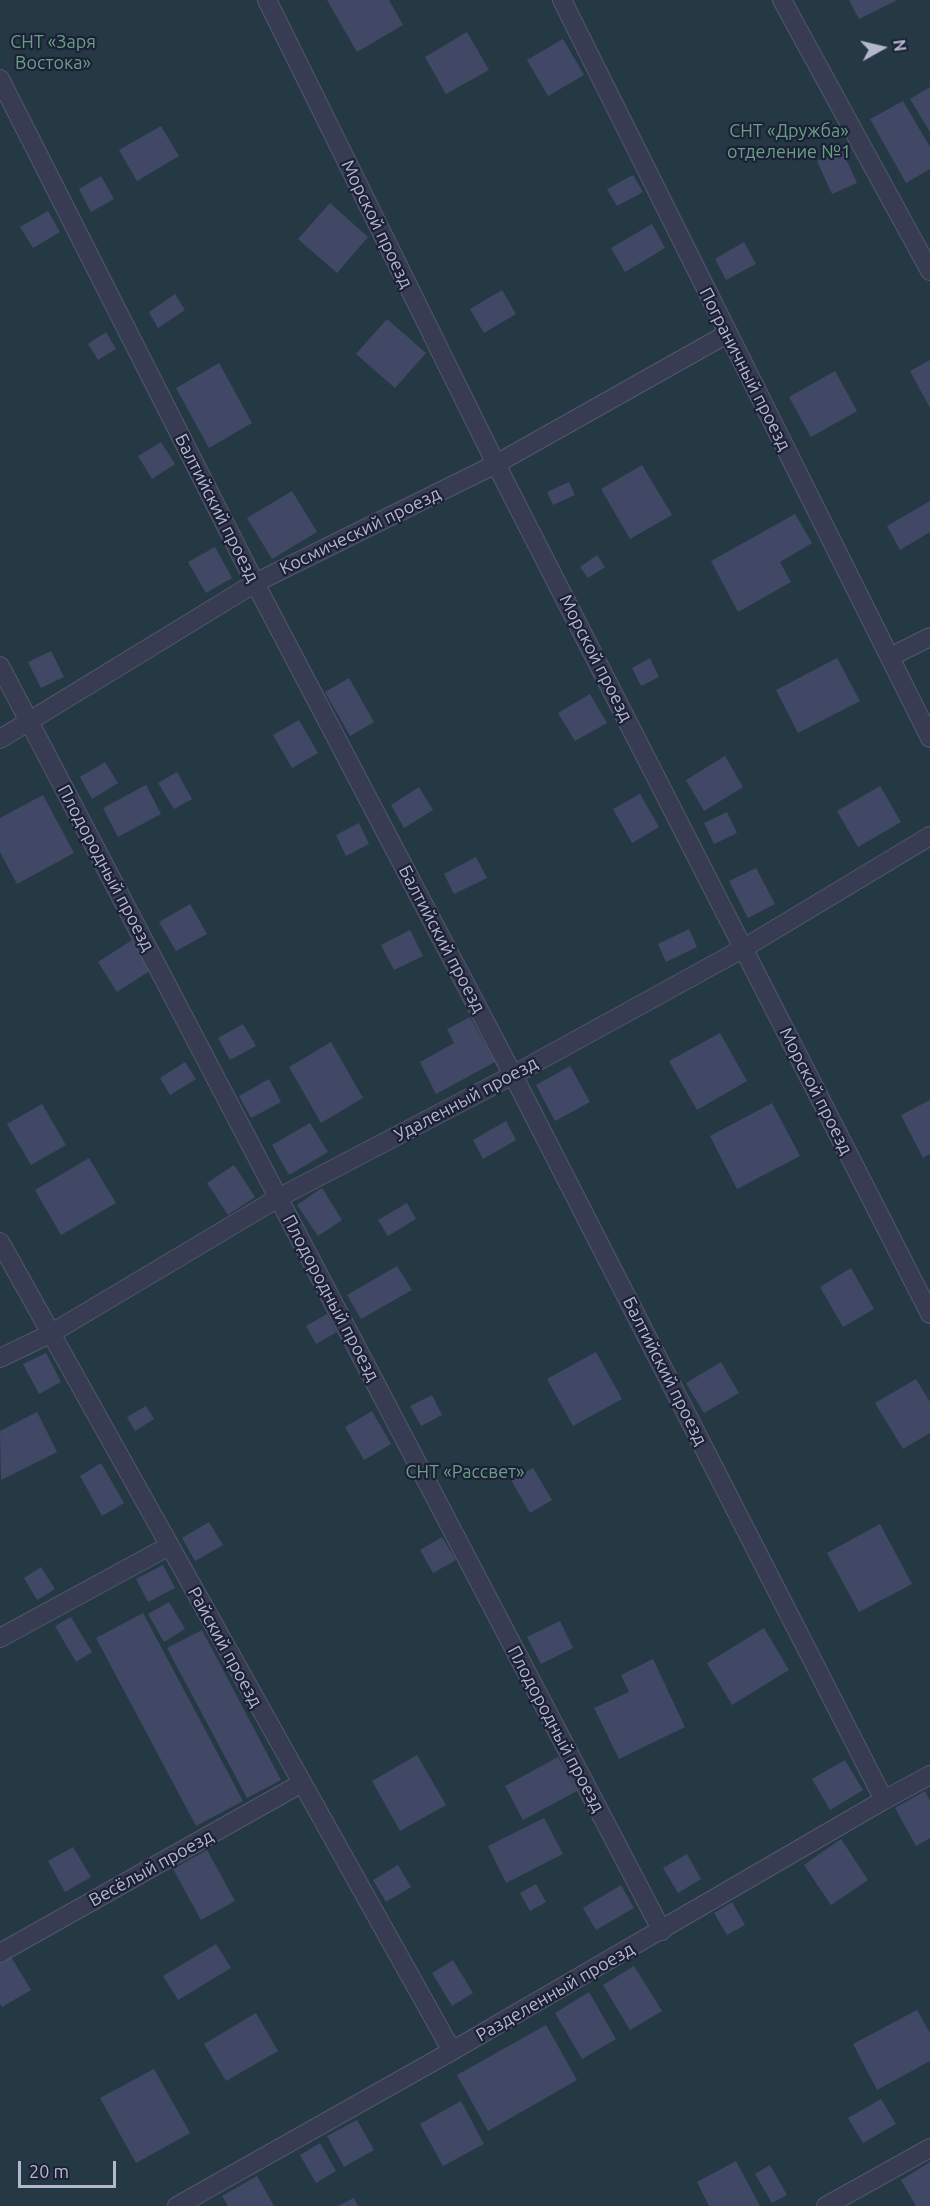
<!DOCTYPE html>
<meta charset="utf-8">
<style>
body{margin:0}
#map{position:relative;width:930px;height:2206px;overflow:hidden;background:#232943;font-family:Ubuntu,sans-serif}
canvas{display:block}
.north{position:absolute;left:852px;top:18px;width:60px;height:60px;-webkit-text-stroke:4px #1c2138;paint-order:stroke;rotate:82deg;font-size:16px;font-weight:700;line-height:24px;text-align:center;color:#b4b8cd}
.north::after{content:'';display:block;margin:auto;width:21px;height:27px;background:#b4b8cd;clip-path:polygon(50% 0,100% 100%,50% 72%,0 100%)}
.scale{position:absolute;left:18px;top:2161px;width:98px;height:27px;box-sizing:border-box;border:3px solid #b4b8cd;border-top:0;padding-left:8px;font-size:18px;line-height:21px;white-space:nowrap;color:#b4b8cd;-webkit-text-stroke:4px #1c2138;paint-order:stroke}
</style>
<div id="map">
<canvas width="930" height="2206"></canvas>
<div class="north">N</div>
<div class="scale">20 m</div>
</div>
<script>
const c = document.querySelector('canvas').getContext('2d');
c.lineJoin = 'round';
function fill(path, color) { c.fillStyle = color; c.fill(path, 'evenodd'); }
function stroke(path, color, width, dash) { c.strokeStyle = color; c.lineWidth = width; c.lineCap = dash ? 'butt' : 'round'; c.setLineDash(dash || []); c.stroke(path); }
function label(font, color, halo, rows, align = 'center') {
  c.font = font + ' Ubuntu,sans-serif'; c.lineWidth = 4.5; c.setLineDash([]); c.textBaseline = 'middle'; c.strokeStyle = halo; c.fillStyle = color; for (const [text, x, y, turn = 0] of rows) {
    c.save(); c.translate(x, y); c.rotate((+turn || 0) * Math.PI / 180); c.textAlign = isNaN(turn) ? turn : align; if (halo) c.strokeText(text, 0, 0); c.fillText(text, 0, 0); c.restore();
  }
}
fill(new Path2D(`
 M0 0H930V2206H0Z`), '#253944');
fill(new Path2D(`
 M327 0H389L403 25 357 52Z
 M849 0H897L859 19Z
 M467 32 489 70 446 94 425 57Z
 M563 39 584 75 548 96 527 60Z
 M930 87V132L910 99Z
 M903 101 930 147V169L906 183 870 119Z
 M161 126 179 156 137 181 119 150Z
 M842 150 857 183 832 194 817 161Z
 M633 175 643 192 617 206 607 189Z
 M101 176 114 199 91 212 79 189Z
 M330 203 368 237 337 273 298 239Z
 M48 211 60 232 33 248 20 227Z
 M652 224 665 248 625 272 611 248Z
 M744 242 756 264 726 280 715 259Z
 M502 290 516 314 484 333 470 309Z
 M175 294 185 310 158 328 149 312Z
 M387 319 426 353 395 388 356 354Z
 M106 332 116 349 98 360 88 344Z
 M930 360V408L910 371Z
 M219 363 252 423 209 448 176 388Z
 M835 371 857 411 811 437 789 397Z
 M161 442 175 464 152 479 138 456Z
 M642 465 672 515 630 539 601 489Z
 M569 482 575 495 553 505 547 492Z
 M292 491 317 532 272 559 247 518Z
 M930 501V532L900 550 887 526Z
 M795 514 812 543 780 562 791 582 738 612 711 561Z
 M215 547 232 578 206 593 188 562Z
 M597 555 605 567 588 578 580 567Z
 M51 651 64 677 41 688 28 662Z
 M650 658 659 677 641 686 632 668Z
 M837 658 860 701 798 733 776 690Z
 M349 678 374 722 350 736 325 692Z
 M590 694 607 723 575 741 558 713Z
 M299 720 318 753 292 768 273 735Z
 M725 756 743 787 704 811 686 780Z
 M105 762 118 783 92 799 80 777Z
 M177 772 192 799 174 809 158 783Z
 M146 785 161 814 118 837 103 808Z
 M880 786 901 822 858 847 837 811Z
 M419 787 433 810 404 828 391 805Z
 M640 794 659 827 632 843 613 809Z
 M43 795 74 853 17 884 0 852V818Z
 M727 812 737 833 714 844 704 823Z
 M359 823 369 844 346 856 336 835Z
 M476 857 487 878 454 894 444 874Z
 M756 868 775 904 748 918 729 881Z
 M190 904 207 934 176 951 159 922Z
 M689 929 697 947 666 962 658 944Z
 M410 930 423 956 394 970 381 945Z
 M132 940 151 970 117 992 98 962Z
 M470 1017 495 1062 436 1094 420 1062 454 1043 447 1029Z
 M243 1024 256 1046 230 1060 218 1038Z
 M720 1033 747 1081 697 1110 669 1061Z
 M331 1042 363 1098 321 1123 289 1067Z
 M185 1062 196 1079 170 1095 160 1078Z
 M570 1066 590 1102 555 1121 536 1085Z
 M269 1079 281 1102 251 1118 239 1096Z
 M930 1100V1154L923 1158 901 1115Z
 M772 1103 800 1156 737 1189 710 1136Z
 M42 1104 66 1145 31 1165 7 1124Z
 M506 1121 516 1140 483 1159 473 1140Z
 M310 1123 328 1152 289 1175 272 1145Z
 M89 1158 116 1203 61 1235 35 1190Z
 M234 1165 255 1197 228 1215 207 1183Z
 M322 1188 342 1220 318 1236 297 1205Z
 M407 1203 416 1219 388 1236 378 1220Z
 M397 1266 412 1290 361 1319 347 1295Z
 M851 1268 874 1309 843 1327 820 1287Z
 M327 1314 337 1332 316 1344 306 1326Z
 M596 1352 622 1399 573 1426 547 1379Z
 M46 1353 61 1382 39 1394 23 1364Z
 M721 1362 739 1393 704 1413 686 1383Z
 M916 1379 930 1402V1433L903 1449 875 1403Z
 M432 1395 442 1415 421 1426 410 1406Z
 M146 1406 154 1419 135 1431 127 1417Z
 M372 1411 391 1444 364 1460 345 1427Z
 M37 1412 57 1452 1 1480 0 1431Z
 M101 1463 124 1503 102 1516 80 1476Z
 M533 1468 552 1500 530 1513 511 1480Z
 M209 1522 223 1545 195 1561 182 1538Z
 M880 1524 912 1584 859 1612 827 1553Z
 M442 1537 456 1560 433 1573 420 1550Z
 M163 1565 175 1588 148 1602 136 1579Z
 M41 1567 55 1589 37 1600 24 1578Z
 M169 1602 185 1629 164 1642 148 1614Z
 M143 1613 243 1801 196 1826 96 1638Z
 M71 1617 92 1652 76 1662 55 1626Z
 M560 1621 573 1648 541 1664 527 1637Z
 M764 1628 789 1670 732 1705 707 1663Z
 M202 1630 281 1780 247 1798 167 1648Z
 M653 1659 685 1727 619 1759 594 1708 629 1692 621 1675Z
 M417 1755 446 1805 400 1831 372 1781Z
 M558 1757 577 1791 523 1820 505 1786Z
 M845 1760 863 1790 830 1810 812 1779Z
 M925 1791 930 1801V1838L916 1846 895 1808Z
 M544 1818 563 1854 506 1883 488 1846Z
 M841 1839 868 1880 831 1905 804 1865Z
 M73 1847 91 1877 65 1892 48 1861Z
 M207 1850 235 1901 201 1920 173 1869Z
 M687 1854 701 1879 678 1893 663 1868Z
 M398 1865 411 1887 386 1902 373 1880Z
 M536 1884 546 1902 530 1911 520 1893Z
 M621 1885 634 1908 596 1930 583 1908Z
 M732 1902 745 1925 727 1935 714 1913Z
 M216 1944 231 1968 178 2000 163 1976Z
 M10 1955 31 1990 2 2007 0 2004V1961Z
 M453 1960 473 1993 452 2006 432 1973Z
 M634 1966 662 2011 630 2030 603 1985Z
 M589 1992 616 2039 582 2059 555 2013Z
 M917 2010 930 2033V2061L877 2090 853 2044Z
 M256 2013 278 2051 226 2081 204 2044Z
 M546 2025 577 2080 488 2131 457 2075Z
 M154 2069 190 2133 136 2163 100 2098Z
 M881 2099 896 2124 863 2143 848 2118Z
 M461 2101 484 2144 443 2166 420 2124Z
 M357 2120 374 2150 344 2167 327 2136Z
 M320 2143 336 2171 316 2183 300 2155Z
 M736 2161 760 2206H709L697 2182Z
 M930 2162V2206H916L901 2180Z
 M770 2165 787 2195 772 2203 755 2174Z
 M257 2176 274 2206H228L222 2196Z
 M354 2198 358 2206H338Z`), '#414865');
const service = new Path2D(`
 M267 0 496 464 930 1314
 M562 0 930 738
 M782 0 930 271
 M0 79 255 583 513 1075 884 1800
 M890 657 930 637
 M0 666 662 1931
 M0 739 255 583 496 464 727 334
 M0 1242 452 2051
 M0 1358 50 1334 278 1198 513 1075 744 948 930 836
 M0 1638 169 1546
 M0 1953 302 1783
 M177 2206 452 2051 884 1800 930 1775
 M826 2206 930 2148`);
stroke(service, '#52576d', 20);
stroke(service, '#373c52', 18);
label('18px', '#69a083', '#1c2138', [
 ["СНТ «Заря",53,42],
 ["Востока»",53,63],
 ["СНТ «Дружба»",789,131],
 ["отделение №1",789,152],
 ["СНТ «Рассвет»",465,1472]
]);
label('18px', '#b4b8cd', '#1c2138', [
 ["Морской проезд",377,224,64],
 ["Пограничный проезд",745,369,63],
 ["Балтийский проезд",217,508,63],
 ["Космический проезд",360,531,-26],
 ["Морской проезд",596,658,63],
 ["Плодородный проезд",106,868,62],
 ["Балтийский проезд",442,939,62],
 ["Морской проезд",816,1091,63],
 ["Удаленный проезд",466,1099,-28],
 ["Плодородный проезд",331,1298,62],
 ["Балтийский проезд",665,1371,63],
 ["Райский проезд",225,1647,61],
 ["Плодородный проезд",556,1729,62],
 ["Весёлый проезд",151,1868,-29],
 ["Разделенный проезд",555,1992,-30]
]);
</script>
